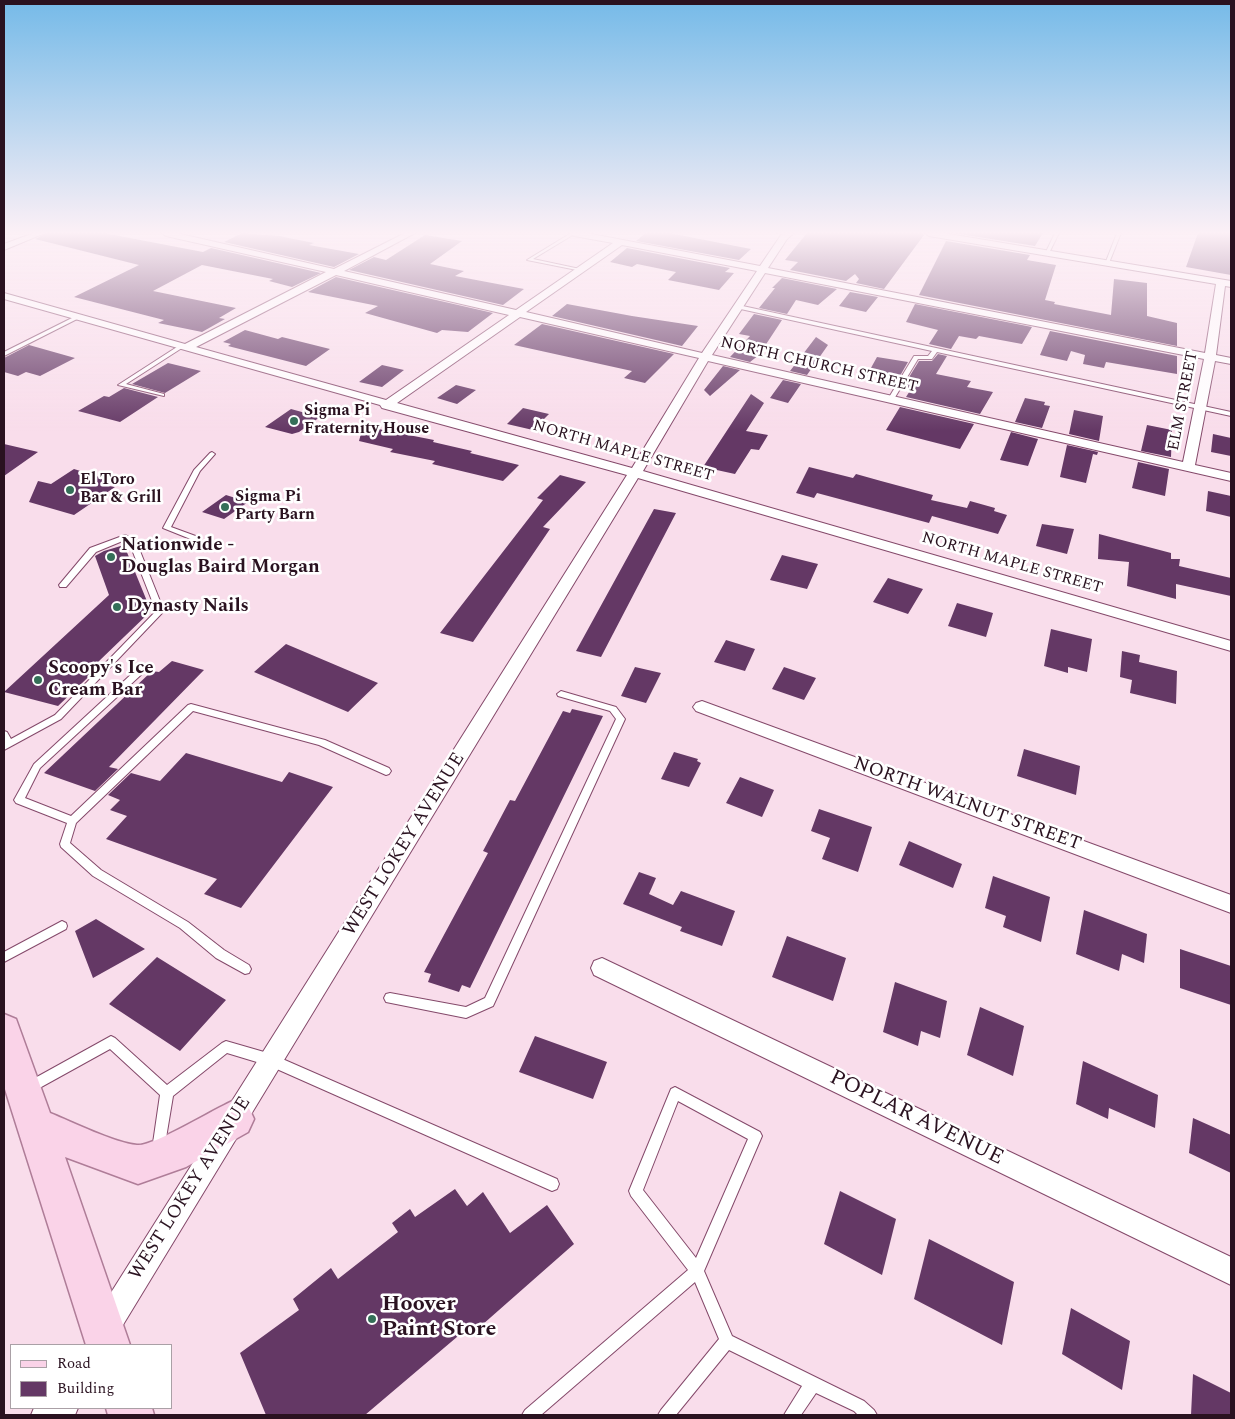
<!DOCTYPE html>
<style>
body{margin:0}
#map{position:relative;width:1235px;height:1419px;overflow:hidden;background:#f9ddeb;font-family:Spectral,serif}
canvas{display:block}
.frame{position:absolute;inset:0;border:5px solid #2a1220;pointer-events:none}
.legend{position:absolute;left:10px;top:1344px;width:162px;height:65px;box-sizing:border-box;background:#fff;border:1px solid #aaa0a6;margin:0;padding:6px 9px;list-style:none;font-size:15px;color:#2a1220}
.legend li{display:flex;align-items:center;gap:10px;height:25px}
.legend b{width:25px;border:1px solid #aaa0a6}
</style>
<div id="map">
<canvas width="1235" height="1419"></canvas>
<div class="frame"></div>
<ul class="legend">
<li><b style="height:6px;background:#fad3e8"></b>Road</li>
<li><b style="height:14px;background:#643865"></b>Building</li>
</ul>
</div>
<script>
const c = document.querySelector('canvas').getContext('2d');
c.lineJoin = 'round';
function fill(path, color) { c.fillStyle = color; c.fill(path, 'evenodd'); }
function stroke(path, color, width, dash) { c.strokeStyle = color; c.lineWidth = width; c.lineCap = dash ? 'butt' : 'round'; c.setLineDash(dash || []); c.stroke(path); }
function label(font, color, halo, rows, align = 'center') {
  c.font = font + ' Spectral,serif'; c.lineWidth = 5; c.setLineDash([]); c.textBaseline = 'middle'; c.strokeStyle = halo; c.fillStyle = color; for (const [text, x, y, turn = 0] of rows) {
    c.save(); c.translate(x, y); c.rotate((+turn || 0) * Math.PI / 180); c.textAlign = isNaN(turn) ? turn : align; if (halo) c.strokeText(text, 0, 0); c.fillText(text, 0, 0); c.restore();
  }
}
fill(new Path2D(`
 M47 233H104L203 252 211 248 321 273 292 287 269 281 273 279 202 265 153 291 236 308 219 318 225 319 202 332 158 323 164 320 74 297 139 265 35 239Z
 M242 233 279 236 314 243 309 245 359 254 334 267 224 242Z
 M646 233H669L751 249 739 260 636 241Z
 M807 233H923L924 235 884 289 856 283 859 279 855 274 846 281 790 270 798 262 785 260Z
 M953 233H1043L1035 246Z
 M1198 233H1231V275L1186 267Z
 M425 235 462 241 430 264 464 271 455 276 524 289 503 305 349 270 374 257 386 260Z
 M946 241 1030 255 1027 260 1056 265 1045 300 1055 302 1054 304 1111 315 1114 279 1147 283V316L1177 323V346L919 295Z
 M627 248 730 268 725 272 734 273 719 290 668 280 676 272 637 264 632 267 610 262Z
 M336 277 493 313 468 332 442 330 437 333 365 313 378 306 308 292Z
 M782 278 837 289 818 305 796 300 787 314 759 308 775 288H772Z
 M850 292 878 297 866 312 839 306Z
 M567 304 632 316 698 326 682 346 552 316Z
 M915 304 1032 327 1022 344 979 336 976 339 959 336 951 349 929 344 938 330 906 322Z
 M754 314 782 320 759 355 750 362 730 357 750 336 739 334Z
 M542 324 674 354 645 383 624 378 632 371 514 345Z
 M245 330 278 339 282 337 330 349 306 366 228 346 231 344 223 342Z
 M1050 331 1177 356V374L1106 362 1104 368 1083 364 1085 355 1071 351 1067 361 1040 355Z
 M816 337 828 345 807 375 790 371Z
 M29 345 75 358 40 376 26 372 18 376 4 372V358Z
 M938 354 947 356 936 374 971 381 967 387 993 392 980 414 906 397 911 389 903 387 919 361H932Z
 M877 357 908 362 897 381 867 375Z
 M168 363 201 371 165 393 132 384Z
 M382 365 404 370 382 387 359 382Z
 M723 366 740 370 710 396 704 390Z
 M783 380 801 384 788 403 770 398Z
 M456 385 476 390 457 404 437 398Z
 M124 388 158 397 120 422 78 411 104 396 109 397Z
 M751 394 764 403 746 431 768 435 759 450 751 449 735 474 703 467Z
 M1025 398 1045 402 1044 405 1050 406 1042 428 1015 422Z
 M900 407 974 424 960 449 886 430Z
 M523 408 549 414 533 430 507 424Z
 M291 409 320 417 299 432 292 434 265 427Z
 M1074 410 1103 416 1099 441 1069 434Z
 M1147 425 1172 430 1171 457 1141 451Z
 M363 426 434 440 433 442 472 451 470 453 519 465 503 481 453 469 432 464 435 461 390 452 393 449 359 441Z
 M1011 432 1038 439 1028 466 1000 460Z
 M1213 434 1231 438V456L1211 452Z
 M4 444 34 451 38 452 4 476Z
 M1067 445 1098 452 1097 455 1093 454 1086 483 1060 477Z
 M1138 462 1169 469 1165 496 1132 488Z
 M809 467 853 478 856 474 881 481 933 495 931 500 967 508 970 501 995 508 994 511 1007 515 998 534 932 516 929 523 817 493 814 498 796 493Z
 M74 469 115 482 109 486 115 487 74 515 29 502 38 481 51 484Z
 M560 475 586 482 543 527 550 529 473 642 440 633 543 500 537 498Z
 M1208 491 1231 496V517L1206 511Z
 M226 495 248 502 224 519 202 512Z
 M654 509 676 513 601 657 576 651Z
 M1042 524 1074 529 1067 554 1036 546Z
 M1099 534 1171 553V559H1180L1179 566 1231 578V596L1176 584V599L1127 586 1129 562 1098 559Z
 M124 545 151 611 98 662 103 663 58 706 4 692 109 595 95 556 104 551Z
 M782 555 818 564 807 589 770 580Z
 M888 578 923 589 908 614 873 602Z
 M957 603 993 613 986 637 948 626Z
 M1051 629 1092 639 1087 672 1068 667V673L1044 666Z
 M726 640 755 649 745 671 714 662Z
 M286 644 378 683 348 712 254 672Z
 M1122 651 1140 655 1139 662 1177 671 1176 704 1130 693 1132 680 1120 677Z
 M172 661 204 670 109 767 118 769 95 791 44 773 152 671 159 672Z
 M635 667 661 673 646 703 621 696Z
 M784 667 816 678 804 700 772 689Z
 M572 709 603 716 470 988 462 985 459 992 428 982 431 974 424 972 488 853 483 851 510 800 515 801 563 711 570 713Z
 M1024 749 1080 766 1076 795 1017 776Z
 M674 752 698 759 697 761 701 763 689 787 661 779Z
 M186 753 282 782 289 772 333 787 241 908 204 894 217 879 106 839 127 816 110 810 120 800 108 795 131 773 160 781Z
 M740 777 774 790 762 817 726 803Z
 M819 809 872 827 858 872 822 859 830 838 811 831Z
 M909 841 962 864 953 888 899 865Z
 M639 872 656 878 649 894 673 905 681 891 735 911 722 946 680 931 682 927 623 904Z
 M993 876 1050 897 1041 942 1003 927 1006 916 985 908Z
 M1084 910 1147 934 1144 963 1122 954 1119 971 1076 954Z
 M96 919 145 949 93 978 75 931Z
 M787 936 846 958 833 1001 772 977Z
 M1180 949 1231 966V1005L1180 988Z
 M157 957 226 1000 180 1051 109 1004Z
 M895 982 947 1001 940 1038 921 1031 918 1046 883 1032Z
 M980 1007 1024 1026 1013 1076 967 1055Z
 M535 1036 607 1062 593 1099 519 1072Z
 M1083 1061 1158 1095 1155 1128 1109 1108 1108 1119 1076 1104Z
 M1193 1118 1231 1135V1173L1189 1153Z
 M455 1189 467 1206 483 1192 510 1233 547 1205 574 1244 482 1325 464 1331 365 1415H266L240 1353 299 1310 293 1299 331 1268 338 1279 398 1232 392 1223 410 1209 415 1217Z
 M840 1191 896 1219 882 1275 824 1244Z
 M929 1239 1014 1282 1002 1345 914 1299Z
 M1071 1308 1130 1341 1122 1390 1062 1354Z
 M1193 1374 1231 1393V1415H1191Z`), '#643865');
const lane = new Path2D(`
 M571 233H576L533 259 580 269H582V271L527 260Z
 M777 233H788L790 234 788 235Z
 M1055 233H1059L1049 253 1045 254Z
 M1117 233H1121L1109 263 1105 264Z
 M738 305 1231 412V416L937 352 932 359H918L894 399 891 401 888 399 914 356H928L932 351 736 308V306Z
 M76 316 81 317 4 356V352Z
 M180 345 185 346 126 384 164 394V396L118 385Z
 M212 452 215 454 200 471 171 527 201 538V542H198L163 528 194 470 210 453Z
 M125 535 136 541 164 611 61 719 4 750V731L7 732 11 739 55 715 156 611 129 542 125 540 96 552 66 587H60L59 585 90 548Z
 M140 668 143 669 144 671 143 673 40 768 25 798 71 816 188 705 191 704 325 740 389 768 391 771 389 774 386 775 319 745 193 711 76 823 70 843 101 870 188 922 224 950 249 965 251 969 249 973 245 974 216 958 180 928 93 876 61 847 60 844 67 823 16 803 14 800 34 764 137 669Z
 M561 691 616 707 625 719 493 1006 466 1018 386 1002 384 998 386 994 390 993 466 1007 485 998 616 719 610 711 558 696 557 694Z
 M62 921 66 923 67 926 66 929 4 962V952Z
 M111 1036 115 1038 167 1085 222 1043 226 1041 271 1054 557 1179 559 1184 557 1189 552 1191 270 1066 227 1053 173 1096 164 1150 163 1155 158 1156 153 1155 152 1150 160 1095 110 1049 34 1091 30 1093 26 1091 24 1087 26 1083Z
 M675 1087 760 1132 762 1136 704 1271 732 1336 864 1401 874 1410 877 1415H858L854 1411 816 1393 801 1415H784L787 1410 802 1386 729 1350 676 1415H658L661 1410 719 1339 695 1282 541 1415H522L525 1410 688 1270 631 1196 629 1191 671 1089ZM678 1101 748 1139 696 1258 643 1190Z`);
const street = new Path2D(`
 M34 233H45L4 250V244Z
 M162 233H176L334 269 405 233H415L344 271 516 310 613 243 574 236 570 233H586L760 266 781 235 794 233 787 239 768 268 1205 353 1216 284 929 236 925 233H943L1231 281V287L1225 286 1216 355 1231 358V364L1215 361 1195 465 1231 473V481L708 361 643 471 1231 641V651L638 478 115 1338 105 1342 95 1338 91 1328 95 1318 627 475 382 408 380 405 4 299V293L185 344 326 272 166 236ZM622 245 757 271 702 353 526 312ZM765 273 1204 359 1183 462 712 355ZM336 275 509 315 386 400 196 347ZM520 317 699 358 632 468 397 403Z
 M702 701 1231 895V913L696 711 693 707 696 703Z
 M602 958 1231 1257V1285L594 975 591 968 594 961Z`);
const secondary = new Path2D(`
 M34 1408H78L75 1415H31Z`);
const primary = new Path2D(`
 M4 1014 16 1019 50 1113C72 1122 115 1143 137 1145 153 1147 215 1108 235 1100L248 1106 254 1119 248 1132 186 1167 138 1184 65 1157 130 1345H86L4 1086Z
 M106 1408H152L154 1415H108Z`);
stroke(lane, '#84496a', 2);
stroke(street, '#84496a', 2);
stroke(secondary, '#84496a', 2);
stroke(primary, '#af7d98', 3);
fill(lane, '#fff');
fill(street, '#fff');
fill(secondary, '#fff');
fill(primary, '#fad3e8');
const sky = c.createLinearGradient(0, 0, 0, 431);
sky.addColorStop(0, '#75bae8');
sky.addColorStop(0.54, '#fcf0f6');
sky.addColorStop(1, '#fcf0f600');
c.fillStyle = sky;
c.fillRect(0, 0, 1235, 431);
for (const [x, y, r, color] of [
 [294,421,5,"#346f58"],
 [70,490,5,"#346f58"],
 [225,507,5,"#346f58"],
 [111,557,5,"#346f58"],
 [117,607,5,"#346f58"],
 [38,680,5,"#346f58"],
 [372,1319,5,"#346f58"]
]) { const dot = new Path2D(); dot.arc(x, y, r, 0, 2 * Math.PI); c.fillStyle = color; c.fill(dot); stroke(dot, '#fff', 2); }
label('16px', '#2a1220', '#fff', [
 ["NORTH CHURCH STREET",819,366,13],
 ["ELM STREET",1184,401,-79],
 ["NORTH MAPLE STREET",623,452,16],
 ["NORTH MAPLE STREET",1012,564,16]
]);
label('bold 16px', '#2a1220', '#fff', [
 ["Sigma Pi",304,412],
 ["Fraternity House",304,430],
 ["El Toro",80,481],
 ["Bar & Grill",80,499],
 ["Sigma Pi",235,498],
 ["Party Barn",235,516]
], 'left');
label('bold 19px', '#2a1220', '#fff', [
 ["Nationwide -",121,546],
 ["Douglas Baird Morgan",121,568],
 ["Dynasty Nails",127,607],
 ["Scoopy's Ice",48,669],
 ["Cream Bar",48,691]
], 'left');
label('19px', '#2a1220', '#fff', [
 ["NORTH WALNUT STREET",967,805,20],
 ["WEST LOKEY AVENUE",405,845,-58],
 ["WEST LOKEY AVENUE",191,1189,-58]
]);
label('22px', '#2a1220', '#fff', [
 ["POPLAR AVENUE",916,1119,26]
]);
label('bold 22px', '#2a1220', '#fff', [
 ["Hoover",382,1306],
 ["Paint Store",382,1331]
], 'left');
</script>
